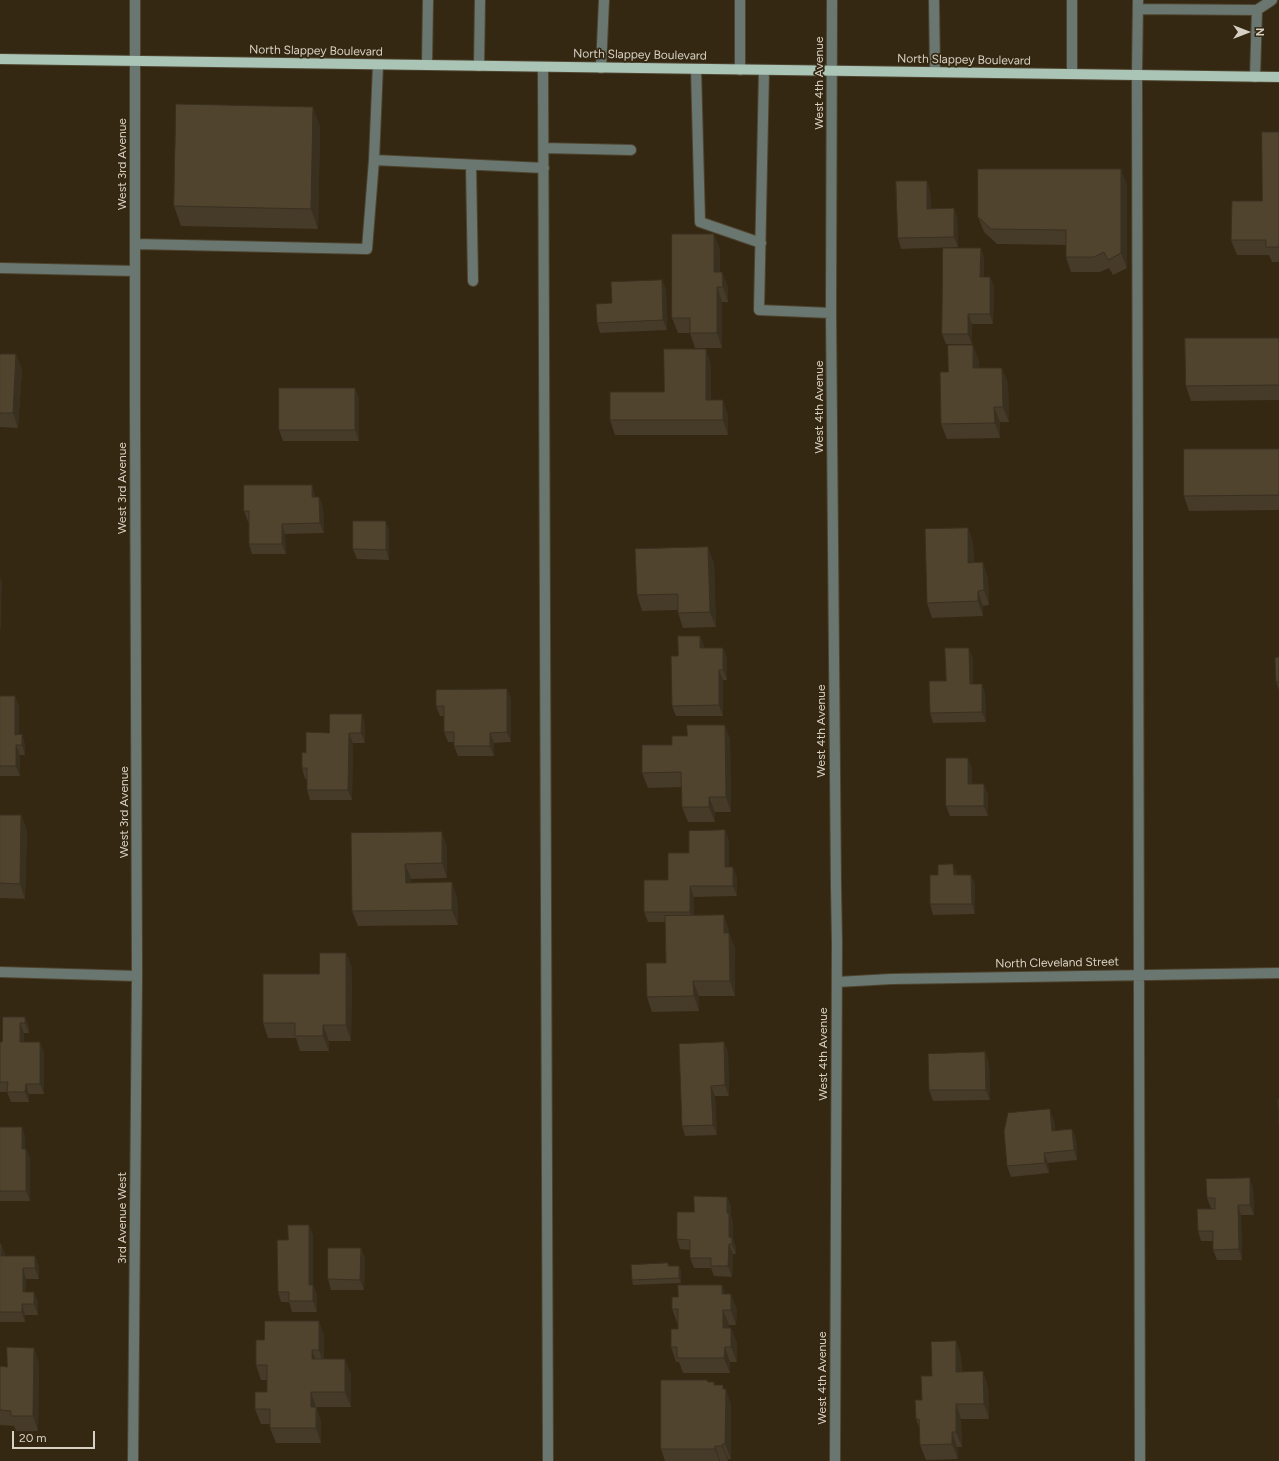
<!DOCTYPE html>
<style>
body{margin:0}
#map{position:relative;width:1279px;height:1461px;overflow:hidden;background:#342812;font-family:Figtree,sans-serif}
canvas{display:block}
.north{position:absolute;left:1227px;top:12px;width:40px;height:40px;-webkit-text-stroke:3px #342812;paint-order:stroke;rotate:90deg;font-size:11px;font-weight:700;line-height:16px;text-align:center;color:#d8d1c3}
.north::after{content:'';display:block;margin:auto;width:14px;height:18px;background:#d8d1c3;clip-path:polygon(50% 0,100% 100%,50% 72%,0 100%)}
.scale{position:absolute;left:12px;top:1431px;width:83px;height:18px;box-sizing:border-box;border:2px solid #d8d1c3;border-top:0;padding-left:5px;font-size:12px;line-height:14px;white-space:nowrap;color:#d8d1c3;-webkit-text-stroke:3px #342812;paint-order:stroke}
</style>
<div id="map">
<canvas width="1279" height="1461"></canvas>
<div class="north">N</div>
<div class="scale">20 m</div>
</div>
<script>
const c = document.querySelector('canvas').getContext('2d');
c.lineJoin = 'round';
function stroke(path, color, width, dash) { c.strokeStyle = color; c.lineWidth = width; c.lineCap = dash ? 'butt' : 'round'; c.setLineDash(dash || []); c.stroke(path); }
function fill(path, color) { c.fillStyle = color; c.fill(path, 'evenodd'); }
function label(font, color, halo, rows, align = 'center') {
  c.font = font + ' Figtree,sans-serif'; c.lineWidth = 3.5; c.setLineDash([]); c.textBaseline = 'middle'; c.strokeStyle = halo; c.fillStyle = color; for (const [text, x, y, turn = 0] of rows) {
    c.save(); c.translate(x, y); c.rotate((+turn || 0) * Math.PI / 180); c.textAlign = isNaN(turn) ? turn : align; if (halo) c.strokeText(text, 0, 0); c.fillText(text, 0, 0); c.restore();
  }
}
const minor = new Path2D(`
 M740 0V70
 M832 0 831 313 836 886 837 943 835 1461
 M934 0 935 72
 M1072 0V74
 M1138 0 1137 75 1140 1461
 M1138 9 1257 10
 M378 65 374 160 544 168
 M427 65 428 0
 M479 66 480 0
 M543 67 548 1461
 M601 68 604 0
 M696 69 700 222 761 243
 M764 70 759 310 831 313
 M1255 77 1257 10 1272 0
 M544 148 631 150
 M471 165 473 281
 M135 244 367 249 374 160
 M0 268 135 271
 M0 972 137 976
 M837 982 891 979 1279 973
 M133 1461 137 976 135 404V0`);
const major = new Path2D(`
 M0 59 1279 77`);
stroke(minor, '#4e432e', 12);
stroke(major, '#4e432e', 12);
stroke(minor, '#6a7770', 10);
stroke(major, '#aac4b6', 10);
fill(new Path2D(`
 M320 126 318 229 181 226 174 206Z
 M1279 132V262H1272L1269 255H1237L1231 240 1262 201Z
 M927 181 930 191 931 209 954 208 957 218 958 247 901 249 898 238Z
 M1127 184V268L1113 275 1109 268 1100 272H1071L1066 257V245L997 244 984 232 978 217Z
 M720 249V272H722L728 287V302H722V348H695L690 333H678L672 318Z
 M984 258V277H990L994 287 993 324H972V344H946L942 334Z
 M662 280 666 290 667 330 600 333 597 323 612 303Z
 M1279 338V400L1191 401 1186 386Z
 M0 354 22 369 18 428 0 427Z
 M979 360V368L1008 383 1009 422H1000V438L947 439 941 424 948 372Z
 M711 364V400L728 415V435H615L610 420 664 392Z
 M355 388 359 398V441H283L279 430Z
 M1279 449V510L1189 511 1184 496Z
 M312 485 315 495V497H319L323 507 324 533 285 534 286 554H252L249 544V522H248L244 511Z
 M386 521 389 531V560L357 559 353 549Z
 M968 528 973 543 974 563 988 577 989 605 983 606V616L932 618 927 603Z
 M714 563 716 627 683 628 678 613V610L642 611 637 595Z
 M700 636 704 646V648H723L727 658V680H723V716H676L672 706 678 656Z
 M1279 657V690L1276 682Z
 M973 658V684H982L985 694 986 722 933 723 930 713 946 681Z
 M507 689 511 699V742L494 743V756H458L454 746V742H448L444 732V716H440L436 706Z
 M0 696H15L19 706V735L22 734 25 745V755H20V776H0Z
 M365 724V743H353L352 800H310L307 790V779H305L302 768 329 733Z
 M725 725 730 740 731 812H715V822H688L682 807V787L648 788 642 773 672 745 687 736Z
 M972 768V784L988 794V816H950L946 806Z
 M0 815H21L27 830 25 899 0 898Z
 M725 830 729 841V867L737 877V896L694 897V916L729 930V933L735 948V996H699V1011L652 1012 647 997 666 963 665 922H648L644 912 689 853Z
 M351 833 447 847V878L411 879V883L457 897 458 925 358 926 352 911Z
 M957 875H971L975 885V914L933 915 930 904Z
 M346 953 352 969 351 1041H329V1051H300L296 1038H268L263 1023 319 974Z
 M25 1017 29 1027V1033H24V1042L44 1052V1094H29V1102H11L7 1092H0V1042H2Z
 M724 1042 728 1053 729 1096H715L717 1135 685 1136 682 1126Z
 M985 1052 989 1063 990 1100 933 1101 929 1090Z
 M1054 1120 1055 1130 1072 1129 1076 1139 1077 1160 1048 1163 1049 1173 1011 1177 1007 1166Z
 M0 1127H22L25 1137V1149H26L30 1159V1201H0Z
 M1253 1188 1254 1215H1241L1242 1260H1217L1213 1250V1241H1201L1198 1231 1211 1208 1207 1198Z
 M727 1197 731 1207V1216L733 1223V1239L736 1248V1254H733L732 1277 714 1276 711 1268H694L690 1258V1250L680 1249 677 1239 694 1212Z
 M309 1225 313 1235V1285L317 1295V1312H292L289 1302H281L278 1292 288 1240Z
 M0 1244H1L5 1256 39 1266V1279H26V1292H34L38 1303V1315H25V1322H0Z
 M361 1248 365 1258 364 1290H331L328 1279Z
 M668 1263 670 1266H679L681 1271V1283L633 1285 632 1280Z
 M725 1294 737 1309 736 1325H729V1328H731L737 1343V1362H730V1373H683L679 1362H676L671 1347 678 1329V1325L672 1309 678 1297Z
 M324 1336V1359L351 1374V1407H317V1409L321 1422V1443H276L270 1428V1424H261L255 1409 267 1392V1380H261L256 1365 264 1340Z
 M956 1341 961 1356 962 1372 988 1386 989 1419H961L962 1447H957L958 1459 926 1460 920 1445V1430L916 1419 922 1400 932 1376Z
 M39 1363 38 1431H16L14 1426 0 1425V1366L7 1367Z
 M708 1382H714L715 1385 724 1389 731 1404V1459H728V1461H665L661 1449Z`), '#463a28');
fill(new Path2D(`
 M313 107 320 126 318 229 311 209Z
 M1121 169 1127 184V268L1121 253Z
 M927 181 930 191 931 219 927 209Z
 M954 208 957 218 958 247 954 237Z
 M714 234 720 249V287L714 272Z
 M981 248 984 258V287L980 277Z
 M722 272 728 287V302L723 287Z
 M990 277 994 287 993 324 990 314Z
 M662 280 666 290 667 330 663 320Z
 M717 287 722 302V348L717 333Z
 M968 314 972 324V344L968 334Z
 M973 345 979 360V383L973 368Z
 M706 349 711 364V415L706 400Z
 M16 354 22 369 18 428 13 413Z
 M1002 368 1008 383 1009 422 1003 407Z
 M355 388 359 398V441L355 430Z
 M723 400 728 415V435L723 420Z
 M994 407 1000 422V438L995 423Z
 M312 485 315 495V507L312 497Z
 M319 497 323 507 324 533 320 523Z
 M386 521 389 531V560L386 550Z
 M282 524 285 534 286 554 282 544Z
 M968 528 973 543 974 578 968 563Z
 M708 547 714 563 716 627 710 612Z
 M983 562 988 577 989 605 984 590Z
 M0 577 2 582 1 631 0 627Z
 M978 591 983 606V616L978 601Z
 M700 636 704 646V658L700 648Z
 M723 648 727 658V680L723 670Z
 M969 648 973 658V694L970 684Z
 M719 670 723 680V716L719 705Z
 M982 684 985 694 986 722 982 712Z
 M507 689 511 699V742L507 732Z
 M15 696 19 706V745L15 735Z
 M362 714 365 724V743L361 733Z
 M725 725 730 740 731 812 726 797Z
 M349 733 353 743 352 800 348 790Z
 M490 733 494 743V756L490 746Z
 M22 734 25 745V755L22 745Z
 M16 745 20 755V776L16 766Z
 M968 758 972 768V794L968 784Z
 M984 784 988 794V816L984 806Z
 M709 797 715 812V822L709 807Z
 M21 815 27 830 25 899 20 884Z
 M725 830 729 841V877L725 867Z
 M442 832 447 847V878L442 863Z
 M405 864 411 879V898L406 883Z
 M953 864 957 874V885L954 875Z
 M733 867 737 877V896L733 886Z
 M971 875 975 885V914L972 904Z
 M452 882 457 897 458 925 452 910Z
 M690 886 694 897V922L690 912Z
 M724 915 729 930V948L724 933Z
 M729 933 735 948V996L730 981Z
 M346 953 352 969 351 1041 346 1025Z
 M693 981 699 996V1011L694 996Z
 M25 1017 29 1027V1033L25 1023Z
 M20 1023 24 1033V1052L20 1042Z
 M323 1025 329 1041V1051L323 1036Z
 M40 1042 44 1052V1094L40 1084Z
 M724 1042 728 1053 729 1096 725 1085Z
 M985 1052 989 1063 990 1100 986 1090Z
 M26 1084 29 1094V1102L25 1092Z
 M711 1086 715 1096 717 1135 713 1125Z
 M1050 1109 1054 1120 1056 1141 1052 1131Z
 M22 1127 25 1137V1159L22 1149Z
 M1072 1129 1076 1139 1077 1160 1074 1150Z
 M26 1149 30 1159V1201L26 1191Z
 M1044 1153 1048 1163 1049 1173 1045 1163Z
 M1250 1178 1253 1188 1254 1215 1250 1205Z
 M727 1197 731 1207V1216L733 1223V1239L736 1248V1254L729 1237 727 1213Z
 M1238 1205 1241 1215 1242 1260 1239 1249Z
 M309 1225 313 1235V1290V1285L317 1295V1312L313 1301 309 1285Z
 M1 1244 5 1254V1266L1 1256Z
 M729 1244 733 1254 732 1277 728 1266Z
 M361 1248 365 1258 364 1290 360 1280Z
 M35 1256 39 1266V1279L35 1268Z
 M679 1266 681 1271V1283L679 1278Z
 M23 1268 26 1279V1303L23 1292Z
 M722 1285 727 1300 722 1294Z
 M34 1292 38 1303V1315L34 1304Z
 M731 1294 737 1309 736 1325 731 1310Z
 M22 1304 25 1315V1322L22 1312Z
 M723 1310 729 1325V1343L723 1328Z
 M319 1321 324 1336V1365L319 1350Z
 M731 1328 737 1343V1362L731 1347Z
 M956 1341 961 1356 962 1387 956 1372Z
 M725 1347 730 1362V1373L724 1358Z
 M34 1348 39 1363 38 1431 33 1416Z
 M312 1350 318 1365 312 1359Z
 M345 1359 351 1374V1407L345 1392Z
 M983 1371 988 1386 989 1419 984 1404Z
 M723 1385 726 1393V1389L731 1404V1459L725 1444Z
 M311 1392 321 1422V1443L316 1428 311 1407Z
 M956 1404 961 1419 962 1447 956 1432Z
 M952 1432 957 1447 958 1459 952 1444Z
 M722 1444 728 1459V1461L722 1446Z
 M715 1446 720 1461H719L715 1449Z`), '#393020');
const building = new Path2D(`
 M176 104 313 107 311 209 174 206Z
 M1262 132H1279V247H1266V240H1231L1232 201H1262Z
 M978 169H1121V253L1108 260 1104 252 1094 257H1066V230L991 229 978 217Z
 M896 181H927V209L954 208V237L898 238Z
 M672 234H714V272H722L723 287H717V333H690V318H672Z
 M943 248H981L980 277H990V314H968V334H942Z
 M662 280 663 320 597 323 596 304 612 303 611 282Z
 M1185 338H1279V385L1186 386Z
 M948 345H973V368H1002L1003 407H994L995 423 941 424 940 372H948Z
 M664 349H706V400H723V420H610V392H664Z
 M0 354H16L13 413H0Z
 M279 388H355V430H279Z
 M1184 449H1279V495L1184 496Z
 M244 485H312V497H319L320 523 282 524V544H249V511H244Z
 M353 521H386V550L353 549Z
 M968 528V563L983 562 984 590 978 591V601L927 603 925 529Z
 M708 547 710 612 678 613V594L637 595 635 549Z
 M678 636H700V648H723V670H719V705L672 706 671 656H678Z
 M945 648H969L970 684H982V712L930 713 929 681H946Z
 M1279 657V682H1276L1275 658Z
 M507 689V732L490 733V746H454V732H444V706H436V690Z
 M0 696H15V735L22 734V745H16V766H0Z
 M330 714H362L361 733H349L348 790H307V768H302V752L306 753V732L329 733Z
 M687 725H725L726 797H709V807H682L681 772 642 773V745H672V736H687Z
 M946 758H968V784H984V806H946Z
 M0 815H21L20 884 0 883Z
 M725 830V867H733V886H690V912H644V880H668V853H689V831Z
 M442 832V863L405 864 406 883 452 882V910L352 911 351 833Z
 M953 864 954 875H971L972 904H930V875H938V865Z
 M724 915V933H729L730 981H693L694 996 647 997 646 963H666L665 916Z
 M320 953H346V1025H323V1036H295V1023H263V974H319Z
 M3 1017H25V1023H20V1042H40V1084H26L25 1092H7L8 1082H0V1042H2Z
 M724 1042 725 1085 711 1086 713 1125 682 1126 679 1044Z
 M985 1052 986 1090H929L928 1054Z
 M1278 1099H1279V1125Z
 M1050 1109 1052 1131 1072 1129 1074 1150 1044 1153 1045 1163 1007 1166 1004 1131 1008 1113Z
 M0 1127H22V1149H26V1191H0Z
 M1250 1178V1205H1238L1239 1249 1213 1250V1231H1198L1197 1209H1215V1198H1207L1206 1179Z
 M694 1196 727 1197V1213H729V1237L732 1238V1244H729L728 1266H711V1258H690V1240L677 1239V1212H694Z
 M288 1225H309V1285H313V1301H289V1292H278L277 1240H288Z
 M0 1244H1V1256H35V1268H23V1292H34V1304H22V1312H0Z
 M328 1248H361L360 1280 328 1279Z
 M668 1263V1266H679V1278L632 1280 631 1265Z
 M678 1285H722V1294H731V1310H723V1328H731V1347H725L724 1358H677V1347H671V1329H678V1309H672V1297H678Z
 M265 1321H319V1350H312V1359H345V1392H311V1407H316V1428H270V1409H255V1392H267V1365H256V1340H264Z
 M956 1341V1372L983 1371 984 1404H956V1432H952V1444L920 1445 919 1419H916L915 1400H922L921 1376H932L931 1342Z
 M7 1347 34 1348 33 1416H11V1411L0 1410V1366L7 1367Z
 M661 1380H707L708 1382H714V1385H723V1389H726L725 1444H722V1446H715V1449H661Z`);
fill(building, '#51442e');
stroke(building, '#393020', 1);
label('12px', '#d8d1c3', '#342812', [
 ["North Slappey Boulevard",316,51,1],
 ["North Slappey Boulevard",640,55,1],
 ["North Slappey Boulevard",964,60,1],
 ["West 4th Avenue",819,83,-90],
 ["West 3rd Avenue",122,164,-90],
 ["West 4th Avenue",819,407,-90],
 ["West 3rd Avenue",122,488,-90],
 ["West 4th Avenue",821,731,-90],
 ["West 3rd Avenue",124,812,-90],
 ["North Cleveland Street",1057,963,-1],
 ["West 4th Avenue",823,1054,-90],
 ["3rd Avenue West",122,1218,-90],
 ["West 4th Avenue",822,1378,-90]
]);
</script>
